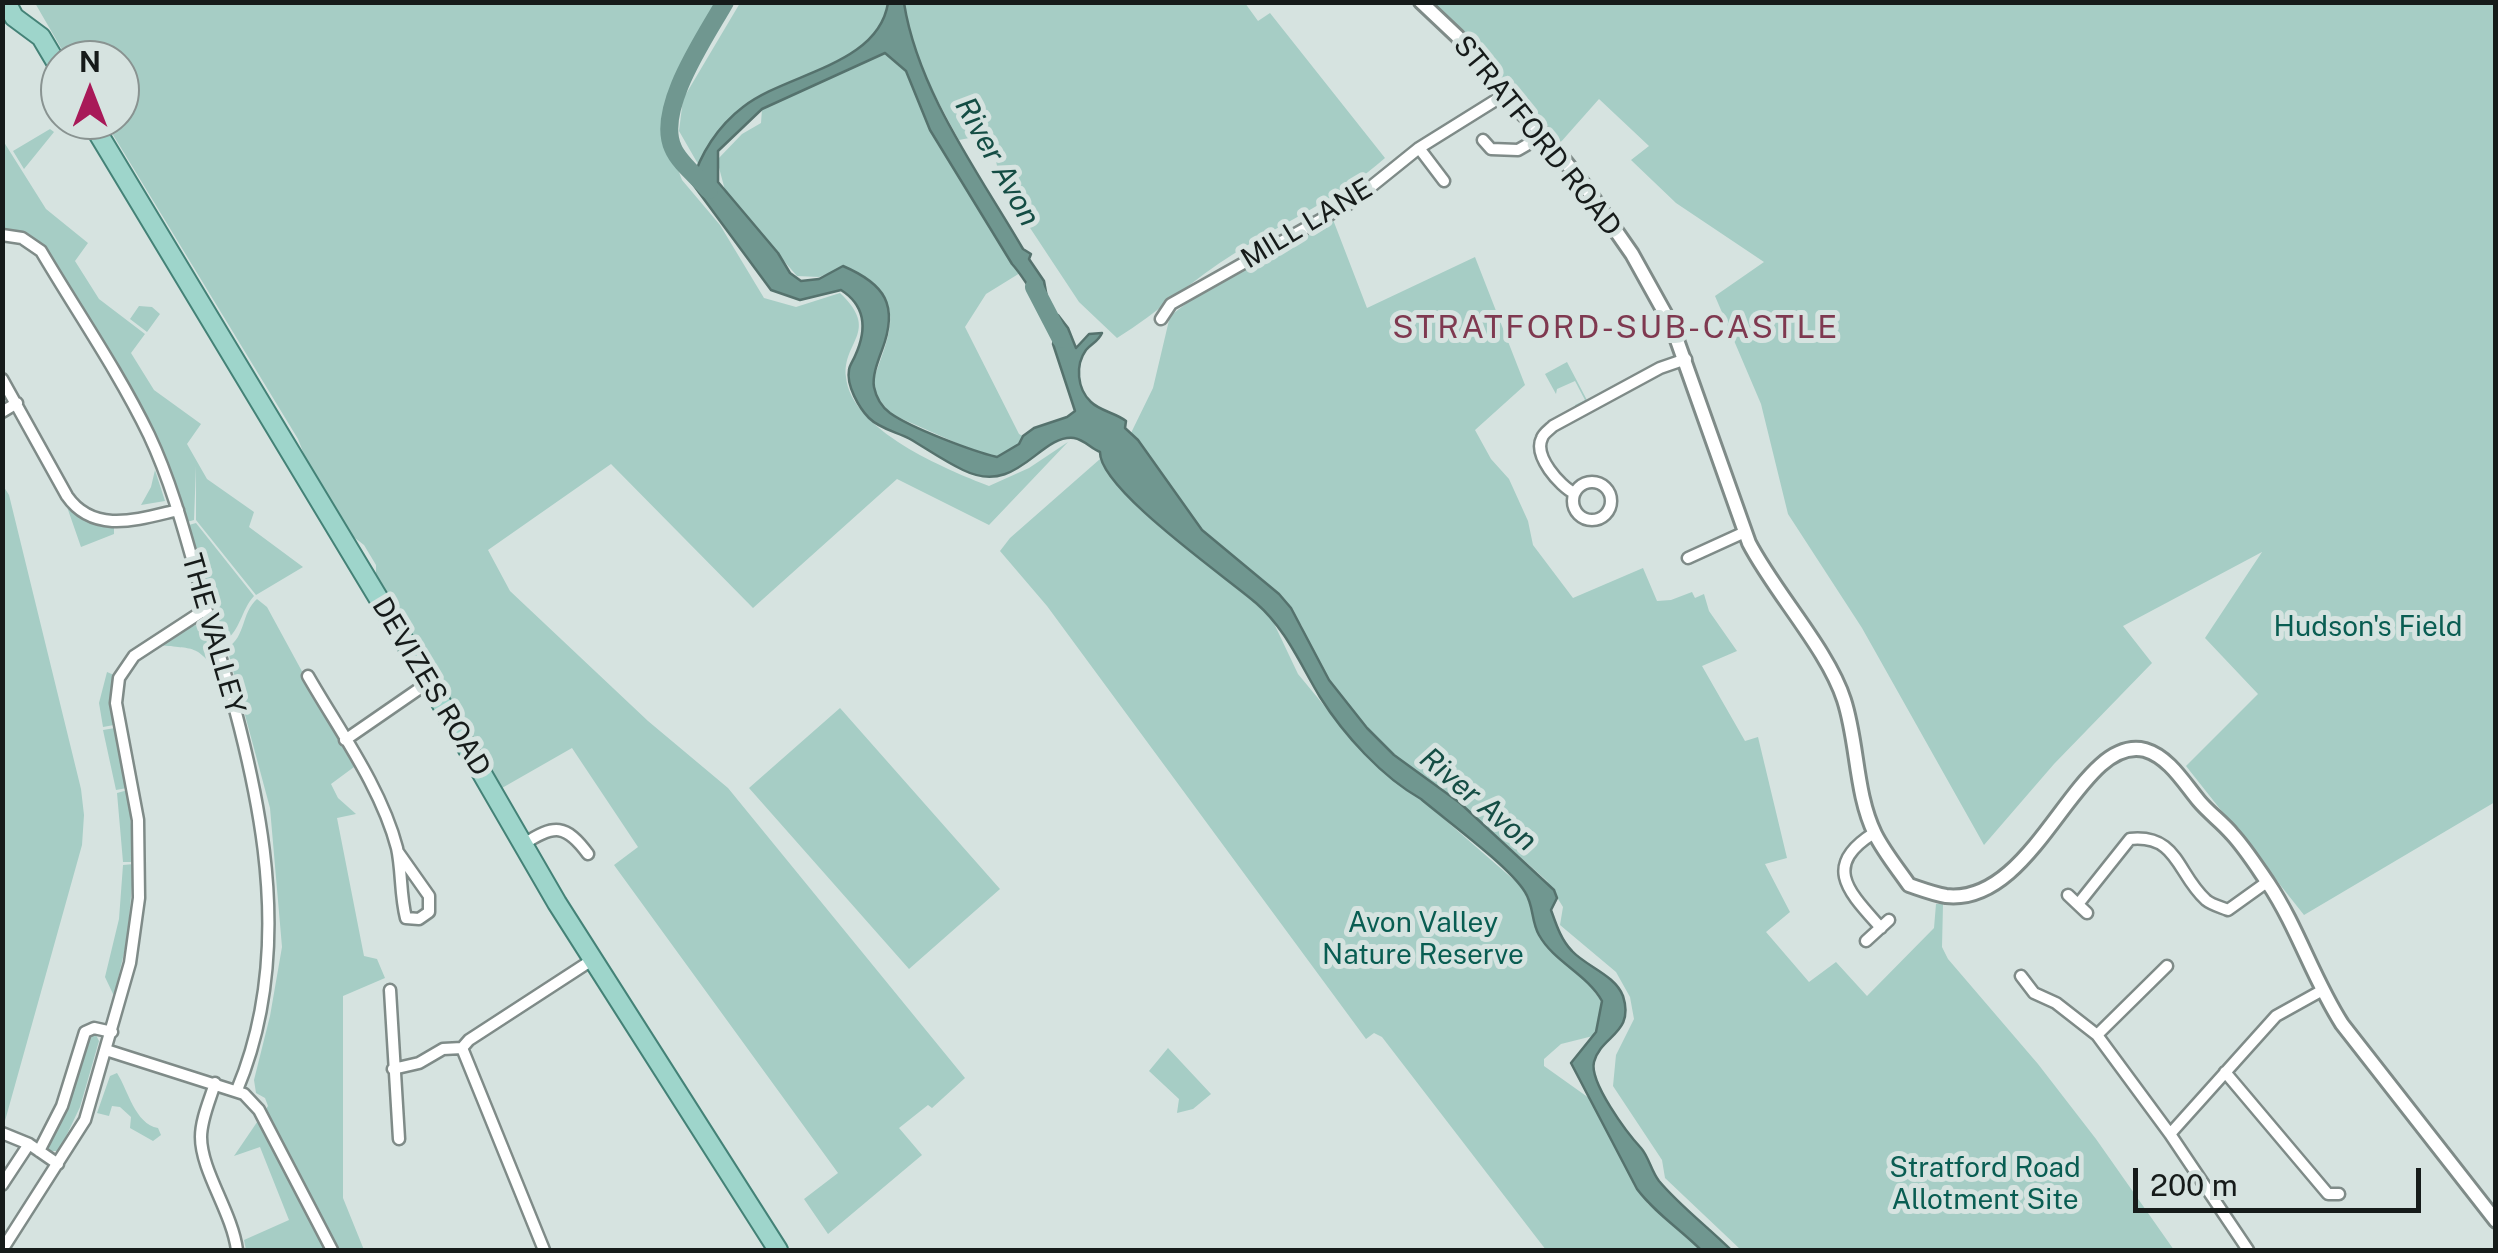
<!DOCTYPE html>
<style>
body{margin:0}
#map{position:relative;width:2498px;height:1253px;overflow:hidden;background:#d6e3e0;font-family:"Public Sans",sans-serif}
canvas{display:block}
.frame{position:absolute;inset:0;border:5px solid #161b1a;pointer-events:none}
.north{position:absolute;left:40px;top:40px;width:100px;height:100px;box-sizing:border-box;background:#d6e3e0;border:2px solid #899391;border-radius:50%;rotate:0deg;font-size:28px;font-weight:700;line-height:40px;text-align:center;color:#161b1a}
.north::after{content:'';display:block;margin:auto;width:35px;height:45px;background:#a81958;clip-path:polygon(50% 0,100% 100%,50% 72%,0 100%)}
.scale{position:absolute;left:2133px;top:1168px;width:288px;height:45px;box-sizing:border-box;border:5px solid #161b1a;border-top:0;padding-left:12px;font-size:30px;line-height:35px;white-space:nowrap;color:#161b1a;-webkit-text-stroke:8px #d6e3e0;paint-order:stroke}
</style>
<div id="map">
<canvas width="2498" height="1253"></canvas>
<div class="frame"></div>
<div class="north">N</div>
<div class="scale">200 m</div>
</div>
<script>
const c = document.querySelector('canvas').getContext('2d');
c.lineJoin = 'round';
function fill(path, color) { c.fillStyle = color; c.fill(path, 'evenodd'); }
function stroke(path, color, width, dash) { c.strokeStyle = color; c.lineWidth = width; c.lineCap = dash ? 'butt' : 'round'; c.setLineDash(dash || []); c.stroke(path); }
function label(font, color, halo, rows, align = 'center') {
  c.font = font + ' "Public Sans",sans-serif'; c.lineWidth = 10; c.setLineDash([]); c.textBaseline = 'middle'; c.strokeStyle = halo; c.fillStyle = color; for (const [text, x, y, turn = 0] of rows) {
    c.save(); c.translate(x, y); c.rotate((+turn || 0) * Math.PI / 180); c.textAlign = isNaN(turn) ? turn : align; if (halo) c.strokeText(text, 0, 0); c.fillText(text, 0, 0); c.restore();
  }
}
fill(new Path2D(`
 M35 3H717L679 67 664 133 682 180 720 225 764 298 796 307 840 293C881 332 842 341 846 377 851 430 945 469 989 486L1029 468 1068 442 989 525 897 479 753 608 611 464 488 550 510 591 648 721 728 788 965 1078 932 1108 928 1105 899 1128 922 1155 828 1234 804 1199 838 1173 614 865 638 847 572 748 502 788 376 580V565L364 545 351 535 307 462 298 439 104 120H120V60H68Z
 M740 3H888C877 67 785 73 741 108 722 124 710 144 698 164L679 131 683 99Z
 M904 3H1245L1258 21 1270 13 1385 158C1340 198 1286 221 1235 253 1193 279 1159 312 1117 338L1079 302 1001 184 990 134 959 140C934 94 912 55 904 3Z
 M1433 3H2495V802L2304 915 2186 766 2258 694 2205 638 2262 552 2123 626 2152 663 2054 764 1984 845 1862 628 1788 514 1761 404 1715 296 1764 262 1676 203 1631 160 1649 146 1599 99 1560 143Z
 M885 52 906 71 930 130 1020 273 986 294 965 327 1019 434 1023 436 1019 444 997 457 970 449 891 414 878 398 873 383C878 362 898 325 887 304 880 290 856 277 844 267L819 277 797 276 726 194 717 160 742 134 761 123 762 109Z
 M50 129 54 132 24 169 13 151Z
 M2 139 46 209 88 243 75 261 99 299 145 334 131 353 154 390 201 424 187 444 207 479 254 512 249 527 303 567 256 595 196 520V466L194 520 187 522 166 465 41 245 25 234 3 229Z
 M1332 217 1367 308 1475 257 1525 385 1475 430 1491 459 1509 479 1528 521 1533 545 1573 598 1643 568 1657 601 1671 600 1692 592 1695 598 1704 594 1709 611 1737 651 1702 666 1745 741 1758 737 1787 858 1765 864 1790 912 1766 932 1809 982 1836 962 1867 996 1934 928 1936 904H1943L1942 947 1948 959 2038 1064 2096 1139 2174 1250H1741L1665 1178 1662 1160 1613 1086 1616 1055 1634 1019 1630 997 1616 972 1560 925 1563 907 1547 881 1460 803 1394 755 1367 728 1329 680 1305 640 1302 626 1279 594 1202 530 1131 433 1153 388 1170 316 1196 296Z
 M139 306 152 307 160 314 147 332 130 319Z
 M1567 362 1589 404 1575 411V405L1585 400 1575 381 1557 389 1556 394 1545 374Z
 M1100 459 1119 485 1159 526 1270 615 1298 674 1341 726 1404 789 1421 799 1521 886 1534 906V917L1559 957 1582 975 1602 1002 1601 1022 1593 1036 1561 1044 1544 1059V1066L1589 1098 1648 1204 1679 1227 1701 1250H1546L1382 1037 1374 1033 1366 1039 1047 606 1000 551 1010 538Z
 M155 470 165 501 141 505 151 487Z
 M2 484 9 495 81 789 84 815 82 845 3 1128Z
 M66 504 88 522 114 526V534L81 547Z
 M196 523 254 596C241 610 240 632 225 640L189 525Z
 M257 599 267 607 354 767 331 784 338 798 356 814 337 818 364 956 377 959 385 978 343 996V1198L364 1250H246L244 1240 289 1220 260 1147 234 1156 268 1106 265 1098 256 1093 254 1080 270 1016 282 947 270 808 227 648C246 637 241 613 257 599Z
 M200 624 208 630 220 678C197 642 193 650 160 645L192 626Z
 M107 672 114 675 110 694 114 725 103 727 99 703Z
 M840 708 1000 889 909 969 749 788Z
 M115 728 127 788 116 790 103 730Z
 M128 790 134 862H123L117 793Z
 M134 864 127 940 114 996 105 977 119 919 123 865Z
 M95 1033 99 1041 80 1107 61 1147 58 1151H49L47 1144 65 1109 87 1036Z
 M1168 1048 1211 1094 1193 1109 1177 1113 1179 1099 1149 1071Z
 M117 1073C128 1090 135 1124 158 1128L161 1135 153 1141 130 1128 131 1117 120 1107 112 1106 109 1116 97 1113 110 1076Z`), '#a6cdc5');
const water = new Path2D(`
 M888 3H904C918 91 978 172 1023 249L1031 254 1029 259 1044 281 1048 303 1043 305C1030 292 1024 277 1012 264L930 130 906 71 885 53 762 109 718 151V182L778 253 790 273 801 281 819 279 843 266C885 284 899 305 882 350 878 361 872 376 874 387 876 397 882 407 890 413 911 428 972 451 997 457L1019 444 1023 436 1034 428 1067 417 1075 411 1053 344 1056 329 1049 319 1058 315 1068 328 1076 348 1089 334 1102 333C1098 342 1092 343 1086 350 1075 365 1077 389 1091 402 1100 411 1116 413 1126 421L1125 428 1138 440 1202 530 1279 594 1291 608 1329 680 1367 728 1394 755 1460 803 1554 890 1557 898 1551 910C1556 924 1561 940 1572 951 1587 967 1615 975 1623 996 1635 1034 1601 1035 1594 1062 1589 1082 1627 1133 1641 1148 1649 1157 1651 1171 1659 1181 1680 1206 1708 1227 1731 1250H1701C1680 1229 1655 1213 1637 1189L1571 1063 1596 1032 1602 1001C1587 974 1554 962 1539 935 1531 921 1534 906 1525 892 1509 866 1447 821 1421 799 1382 777 1344 735 1320 697 1300 664 1286 629 1256 603 1226 577 1099 489 1100 452 1090 448 1085 440 1074 438 1039 434 1018 497 963 470 944 461 927 449 910 439 897 432 880 429 869 418 859 408 846 385 849 370 849 366 854 359 855 356 867 330 866 306 841 290L800 300 771 290 692 183C700 154 718 126 743 107 786 73 878 66 888 3Z`);
fill(water, '#709790');
stroke(water, '#55726d', 2.5);
stroke(new Path2D(`
 M709 190C699 178 679 163 673 148 655 109 706 36 725 2
 M1034 287 1061 339`), '#709790', 18);
const minor = new Path2D(`
 M1483 140 1491 149 1518 150 1544 135
 M1419 148 1444 181
 M2 235 22 238 41 251C77 312 118 371 149 435 175 490 189 550 206 608 252 763 303 933 237 1090
 M1161 319 1171 304 1352 202 1419 148 1504 95
 M2 379 67 496C94 535 139 519 178 510
 M2 412 17 403
 M1573 501a19 19 0 1 1 38 0a19 19 0 1 1-38 0Z
 M1574 493C1560 486 1533 456 1542 438 1543 434 1550 429 1553 426L1660 368 1686 359
 M1688 558 1745 532
 M308 676C339 730 381 787 397 848 402 871 400 895 406 918L419 919 429 912V896L398 852
 M345 740 429 682
 M1874 833C1821 866 1849 892 1881 928
 M524 844C554 824 566 824 588 854
 M2068 895 2087 913
 M2079 903 2130 839C2178 834 2177 874 2206 900 2212 905 2221 907 2228 910L2267 882
 M1866 941 1889 920
 M2021 976 2034 993 2056 1003 2097 1035 2170 1134 2248 1250
 M390 990 399 1139
 M2097 1035 2167 966
 M106 1050 244 1094 259 1110 332 1250
 M393 1069 419 1063 443 1049 462 1048
 M2225 1072 2328 1194H2339
 M215 1083C210 1100 201 1119 201 1137 201 1171 232 1212 237 1250
 M2 1133 29 1144 58 1164
 M2170 1134 2276 1016 2321 991
 M39 1151 62 1106 85 1032 94 1028 112 1032
 M2 1185 29 1144
 M2 1250 85 1120 130 963 139 898 138 820 116 703 119 678 134 656 206 609
 M544 1250 462 1048 469 1040 592 960`);
const tertiary = new Path2D(`
 M1421 2 1457 36 1504 95 1544 135 1584 185 1632 254 1672 326 1749 543C1775 593 1828 650 1844 700 1858 743 1855 793 1875 834 1884 852 1898 869 1909 885 1921 889 1934 894 1946 896 2037 906 2078 733 2145 750 2169 757 2184 783 2199 801 2209 813 2222 822 2232 834 2245 848 2257 867 2268 883 2298 928 2313 979 2342 1024L2496 1221`);
const primary = new Path2D(`
 M6 2 14 17 41 37 60 69
 M90 120 429 682 557 903 778 1250`);
stroke(minor, '#7f8b88', 15);
stroke(tertiary, '#7f8b88', 18);
stroke(primary, '#448277', 22);
stroke(minor, '#fff', 10);
stroke(tertiary, '#fff', 12);
stroke(primary, '#9ed5cb', 18);
label('28px', '#161b1a', '#d6e3e0', [
 ["STRATFORD ROAD",1537,136,51],
 ["MILL LANE",1307,224,-31],
 ["THE VALLEY",213,634,74],
 ["DEVIZES ROAD",431,687,59]
]);
label('28px', '#095d52', '#d6e3e0', [
 ["Hudson's Field",2368,627],
 ["Avon Valley",1423,923],
 ["Nature Reserve",1423,955],
 ["Stratford Road",1985,1168],
 ["Allotment Site",1985,1200]
]);
label('italic 30px', '#144d44', '#d6e3e0', [
 ["River Avon",997,162,61],
 ["River Avon",1478,800,40]
]);
c.letterSpacing = '2.5px';
label('32px', '#7f3950', '#d6e3e0', [
 ["STRATFORD-SUB-CASTLE",1616,328]
]);
c.letterSpacing = '0px';
</script>
